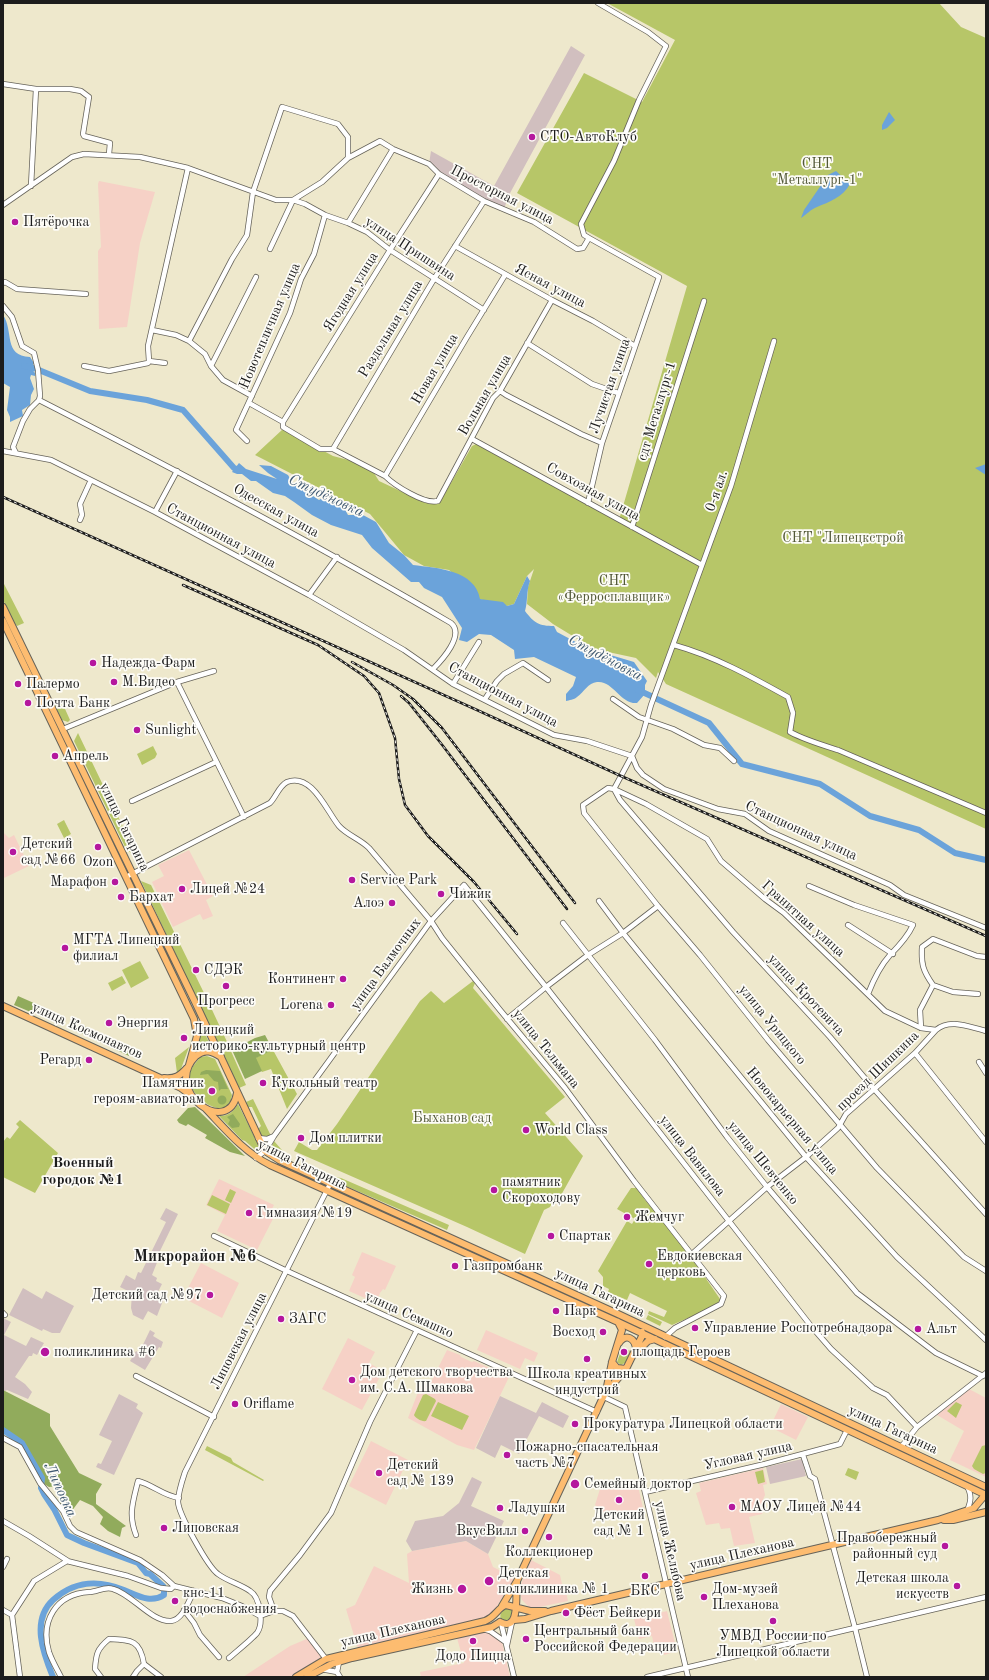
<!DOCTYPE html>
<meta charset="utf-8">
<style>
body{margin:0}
#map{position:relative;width:989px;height:1680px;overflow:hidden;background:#eee8cc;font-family:"Old Standard TT",serif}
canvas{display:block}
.frame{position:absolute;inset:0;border:4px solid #1c1c1c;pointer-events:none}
</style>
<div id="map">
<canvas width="989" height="1680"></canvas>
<div class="frame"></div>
</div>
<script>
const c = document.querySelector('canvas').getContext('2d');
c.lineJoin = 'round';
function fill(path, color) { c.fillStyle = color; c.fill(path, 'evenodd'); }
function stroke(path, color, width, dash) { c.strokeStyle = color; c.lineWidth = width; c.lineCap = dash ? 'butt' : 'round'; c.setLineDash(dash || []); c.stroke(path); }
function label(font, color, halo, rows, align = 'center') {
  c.font = font + ' "Old Standard TT",serif'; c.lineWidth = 3.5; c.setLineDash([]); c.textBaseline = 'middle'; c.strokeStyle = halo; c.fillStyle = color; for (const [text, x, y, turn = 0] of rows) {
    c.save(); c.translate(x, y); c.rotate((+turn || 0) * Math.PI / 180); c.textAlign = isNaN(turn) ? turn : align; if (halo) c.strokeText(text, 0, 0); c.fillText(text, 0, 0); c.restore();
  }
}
fill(new Path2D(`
 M99 181 155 192 140 243 127 327 99 329 98 251 101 247 98 184Z
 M3 832 9 838 14 835 29 866 4 878Z
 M189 850 213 896 206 900 213 916 203 920 200 914 173 927 152 882 164 876 158 865Z
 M219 1179 274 1205 272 1209 277 1211 257 1250 217 1231 225 1215 206 1205Z
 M362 1252 396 1266 385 1290 383 1289 380 1293 376 1303 349 1291 355 1277 352 1275Z
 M201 1263 239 1283 222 1318 189 1301 187 1290Z
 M486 1330 538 1353 534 1362 525 1358 520 1369 477 1350Z
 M348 1338 375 1352 369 1363 383 1371 362 1410 322 1389Z
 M447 1350 460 1355 461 1357 472 1362 474 1361 509 1377 474 1450 457 1445 408 1418 422 1382 429 1386Z
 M969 1389 986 1398V1477L950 1460 964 1431 937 1415Z
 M781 1404 808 1417 796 1440 770 1427Z
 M371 1441 408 1460 386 1505 349 1486Z
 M763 1468 767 1484 763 1485 765 1495 762 1502 763 1512 762 1514 749 1517 755 1543 734 1546 730 1528 721 1529 719 1523 706 1525 696 1493 701 1491 699 1483Z
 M637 1481 644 1513 610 1520 595 1505 600 1489Z
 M466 1541 488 1554 493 1567 515 1578 490 1617 358 1649 346 1609 355 1605 374 1566 409 1583 407 1554 412 1551Z
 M531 1560 560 1575 564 1593 566 1592 568 1601 535 1608 529 1607 522 1600 519 1589Z
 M667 1611 677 1651 664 1655 662 1649 655 1651 652 1636 639 1639 634 1619Z
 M486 1632 494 1634 502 1642 510 1677H421L420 1672 464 1663 457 1638Z
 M309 1638 323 1658 293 1677H243L290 1646Z`), '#f6d1c6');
fill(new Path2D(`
 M571 46 585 55 509 195 504 209 484 201 439 174 429 164 431 151 494 186Z
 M166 1208 178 1214 160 1251V1255L152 1275 157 1278 156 1281 162 1284 158 1292 164 1298 157 1316 148 1311 143 1320 133 1315 131 1308 132 1293 120 1287 126 1275 135 1280 138 1272 141 1273 166 1222 160 1219Z
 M23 1288 42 1299 46 1291 74 1306 60 1333H52L43 1329 42 1331 9 1315Z
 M3 1318 11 1322 4 1335 26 1346 31 1337 44 1343 37 1355 33 1353 32 1356H29L15 1377 25 1384 32 1392 28 1399 7 1390 5 1391 3 1390Z
 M150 1330 155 1333 153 1336 163 1342 161 1348 159 1347 145 1370 130 1361 136 1351 139 1353Z
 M119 1394 138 1404 136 1408 143 1413 114 1475 96 1467 98 1463 101 1464 112 1441 99 1435Z
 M500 1396 536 1413 542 1402 569 1416 563 1428 539 1416 519 1454 501 1445 495 1458 476 1448Z
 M802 1459 806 1476 770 1484 766 1467Z
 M472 1477 482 1482 471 1506 504 1521 488 1554 466 1541 412 1551 406 1541 415 1521 443 1516 459 1503Z`), '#d1bfbf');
fill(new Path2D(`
 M607 3H939L961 27 986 38V829L666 684 658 672 656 678 636 658 594 649 553 624 527 604 528 587 534 569 527 576 514 604 507 606 479 599 449 570 424 566 404 555 370 514 255 455 283 429 333 456 356 462 374 473 379 481 426 503 439 504 472 446 478 443 619 520 687 286 517 193 584 73 642 102 675 40Z
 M3 582 24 623 17 626 15 624 3 600Z
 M61 700 70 720 68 722 62 720 55 706 57 702Z
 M78 733 137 856 141 866 137 863 132 853 127 851 74 741Z
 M153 746 157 754 155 758 142 765 137 754Z
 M64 820 71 834 64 838 57 824Z
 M141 881 151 885 205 995 197 999Z
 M140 961 149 978 131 988 122 970Z
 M122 976 126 983 112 991 108 983Z
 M473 981 475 983 473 988 565 1097 545 1113 583 1156 560 1197 556 1195 550 1207 544 1210 525 1254 467 1227 294 1151 299 1142 312 1150H317L337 1124 420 1001 431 991 444 1003Z
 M206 997 229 1046 221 1050 198 1001Z
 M200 1024 213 1050C206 1048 201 1049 195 1053L200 1036Z
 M189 1047 181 1069 177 1073 175 1058Z
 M230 1049 246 1085 239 1088 223 1053Z
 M273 1050 297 1094 287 1109 271 1069 262 1072 255 1058Z
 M207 1056 215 1059 232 1095C228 1127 182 1093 190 1073 191 1067 197 1062 200 1057Z
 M253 1099 271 1136 266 1137 262 1136 258 1129 261 1126 252 1107H248L246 1102Z
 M238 1104 262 1152 259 1153 245 1141 242 1140 219 1116C229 1116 233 1112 238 1104Z
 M20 1120 58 1153 35 1193 3 1177V1142L7 1137 10 1139 19 1127 16 1124Z
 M274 1141 295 1165 275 1154 271 1148Z
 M335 1177 341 1178 449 1225 447 1230 339 1183Z
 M631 1188H637L645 1200 681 1242 720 1299V1304L672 1325 648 1314 649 1311 664 1317 667 1311 630 1293 627 1300 608 1292 609 1289 603 1286V1277L598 1271 627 1221 632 1224 635 1219 617 1209Z
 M230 1189 236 1192 231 1203 225 1200Z
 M212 1195 230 1204 226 1214 207 1205Z
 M648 1315 662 1322 660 1326 646 1319Z
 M622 1348 631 1351 625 1363 621 1365 617 1362Z
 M426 1394 435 1399 436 1401 426 1421C422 1422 415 1418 414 1415L423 1395Z
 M438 1402 469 1416 462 1430 431 1416Z
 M956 1402 962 1405 956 1418 947 1411Z
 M986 1445V1473L983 1474 974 1469 972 1466 982 1446Z
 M207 1446 231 1458 233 1462 264 1480 263 1481 205 1450Z
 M848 1468 859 1472 856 1480 845 1475Z
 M763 1470 765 1482 758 1484 755 1472Z
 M507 1608 513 1609 511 1619 505 1621 501 1619C499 1614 502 1610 507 1608Z`), '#b7c668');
fill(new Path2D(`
 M18 996 52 1011 51 1015 36 1008 33 1013 14 1005Z
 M84 1026 133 1049 129 1056 81 1033Z
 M265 1035 273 1050 256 1058 262 1071 245 1079 232 1050 255 1038Z
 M206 1070 220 1071 228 1089H221L219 1091 218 1082 214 1081 208 1074 200 1075 201 1072Z
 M217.5 1100a4.5 4.5 0 1 1 9 0a4.5 4.5 0 1 1-9 0Z
 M195 1107 245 1156 230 1152 205 1138 207 1135 188 1124 186 1126 179 1123 177 1120 188 1108Z
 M233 1114 240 1124 239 1127 232 1128 228 1124 230 1120 227 1117Z
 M3 1390 50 1414V1426L79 1473 102 1484 96 1494V1504L126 1526 122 1528 120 1537 108 1531 100 1524 103 1517 93 1506 80 1500 68 1516 58 1500 64 1495 59 1486 49 1487 41 1482 16 1437 3 1432Z`), '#91ab5c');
fill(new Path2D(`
 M889 112 895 120 887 128 882 130V125Z
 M836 171 850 184C843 197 829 202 817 207 811 209 806 215 801 218L804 210 828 175Z
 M3 315C14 331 3 356 30 357L34 363 31 368 35 373V376L31 375 30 378 34 389 31 395 30 405 22 410 23 416 10 422V417L7 410 10 387 3 383Z
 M239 463 246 469 277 479 268 473 259 465 271 466 288 475 292 482 319 500 328 495 331 503 343 506 348 515H363L376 522 389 543 404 555 413 565C437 568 475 570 480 599L503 602 507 606 514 604 527 576 530 581C526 592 528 601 525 611 534 623 539 626 554 626L557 632 587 648 634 662 647 681 645 685V694L637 703C620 704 613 680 597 682 588 683 584 692 577 697 574 700 569 700 566 701V694L573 686 576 677 534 657 515 659 514 650 491 635 479 634 467 642 459 640 462 628 442 597 424 588 419 582H411L372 548 362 535 331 525 312 515 294 502 285 496 273 493 256 481H251L242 474H237L232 472Z
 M986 464V475L975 468Z`), '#6ba3da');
stroke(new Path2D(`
 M24 366 34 368 90 391 147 400 183 410 234 468 242 471
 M638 690 651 696
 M657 699 709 723 742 764 820 784 870 816 919 830 955 853 986 860
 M3 1430 22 1443 42 1478 41 1488 44 1494 54 1509 67 1535 84 1543 138 1563 146 1573 150 1574 163 1586
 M53 1677C43 1653 31 1620 53 1600 74 1581 97 1579 124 1590 137 1595 150 1604 164 1595V1590`), '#6ba3da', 6);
const minor = new Path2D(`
 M3 84 36 89H70L81 91 89 97 83 134 84 136 110 143 109 154
 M31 186 36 89
 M3 205 72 157 84 154 140 157 188 168 276 200H293L305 204 325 215 348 223 367 232 390 250 484 310
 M348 223 393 149
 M455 246 552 300 593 321 635 346
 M270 249 293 200 322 182 348 158 380 141 393 149 429 164 439 174 484 201 534 222 577 249 583 248 589 238
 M3 283 5 282 17 289 86 294
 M3 306 12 317 22 346 34 353 38 370 40 396 39 400 30 409 23 421 13 447 16 453
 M152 330 176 335 189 341 205 354 211 366 223 380 252 396
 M189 341 232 259 247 235 253 192 282 107 338 124 348 137V158
 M527 343 592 384 618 393
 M149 361 165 363
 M84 366 109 371 148 363 149 361 148 346 188 168
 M211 366 256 277
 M500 391 506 395 581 434 602 443
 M39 400C178 471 316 544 451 623 465 635 442 660 433 669
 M249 403 283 422V427L320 449H333L385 476C394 485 425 505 438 501L493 398 500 391 552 300
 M283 422 390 250 439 174
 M472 439 702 565
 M247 441 236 430 290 313 301 279 314 254 325 215
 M333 449 434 279 484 201
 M3 451 51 460 155 512 309 595 404 650 453 684 554 735 587 741 632 756 637 768 643 775 664 789 718 809 745 814 769 831 890 885 904 895 986 928
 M385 476 467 337 505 275
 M588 503 602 443 659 277 589 238 584 235 581 224 614 161 639 100 666 46 648 32 598 3
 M155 512 177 471
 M80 520 82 515 80 504 91 480
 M632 527 704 301
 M309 595 337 557
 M674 645C714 656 752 677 788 697L793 713 790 732C805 740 822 745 838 750L986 813
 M177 682 244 817
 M453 684 479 642
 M485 699 497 681 504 674 523 663 548 680
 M613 699 639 717 673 729 704 745 720 748 734 761
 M63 729 177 682 214 671
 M614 789 620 800 733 932 830 1037 874 1089 986 1214
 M614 789 642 737 651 705 731 486 774 341
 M132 801 216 762
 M126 877 270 803C276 797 279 786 287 782 312 772 327 812 339 826 347 835 360 839 369 848L431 921 442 938 500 1010 565 1088 634 1181 724 1296 721 1304 675 1328 665 1337
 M809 886 854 905 913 925C908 936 899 946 890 955 881 965 873 981 868 994
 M599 901 623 933 806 1157 897 1257 986 1340
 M563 923 655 1040 727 1137 767 1187 857 1293 936 1353 983 1376
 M848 925 893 954
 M933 985 953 992 978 994
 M507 1019 546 987 588 955 623 933 658 906
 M921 1028 920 1010 933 985C923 971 921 964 922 947L933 939 977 956 986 957
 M986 1031C969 1027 950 1018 936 1030L921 1028 885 1011 784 913 765 899 721 861 707 839 646 804 614 789 608 788 583 805 584 813 658 906 700 955 768 1040 877 1168 964 1257 986 1271
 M915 1053 986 1142
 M979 1062 986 1073
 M258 1138 267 1139 274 1136
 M256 1158 265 1151 274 1136 431 921 464 885 546 987 811 1326 831 1349 873 1388 887 1395 917 1427
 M214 1236 287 1271 597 1412
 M692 1254 767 1187 806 1157 838 1128 846 1114 915 1053 936 1030
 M3 1313 5 1315
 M136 1376 214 1417
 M604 1397 625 1407 688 1677
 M3 1438 20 1447 40 1483 63 1511 70 1526 76 1532 140 1560 162 1575 174 1586 222 1598 242 1606 260 1616
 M901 1447 917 1427 986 1373
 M803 1455 810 1476 815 1479 855 1628 867 1677
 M645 1492 765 1464 840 1444 847 1430
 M967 1511C971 1501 972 1496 967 1486
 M3 1521 29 1536 68 1561
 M136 1535C128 1514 133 1502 138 1481 153 1485 164 1496 179 1498
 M3 1567 7 1559
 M3 1610 12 1615
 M184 1610 194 1623 200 1635 219 1657
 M274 1611 269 1597 270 1591 300 1555 331 1513 370 1422 417 1330
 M260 1616 274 1611H283L293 1616 326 1659
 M501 1623 514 1677
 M483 1629 490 1631 504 1641
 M507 1645 512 1622
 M229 1658C237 1651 251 1640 257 1633 264 1623 260 1597 250 1591 240 1584 227 1581 218 1574 208 1567 179 1515 178 1502 178 1493 182 1481 185 1472L330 1184
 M339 1662 337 1672 340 1677
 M321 1669 337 1672
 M20 1677 12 1615 34 1581 67 1561 128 1576 161 1588 171 1589 174 1586
 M61 1677C57 1669 52 1661 49 1652 40 1621 56 1594 89 1592 97 1592 105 1586 113 1589 132 1594 151 1622 171 1621 183 1620 189 1600 194 1591
 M101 1677 95 1669C96 1654 97 1649 109 1639 132 1640 140 1640 144 1664L161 1677
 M133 1677 137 1671 144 1664
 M647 1677 986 1597`);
const major = new Path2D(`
 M3 607 196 1004 265 1151 279 1160 618 1314 986 1487
 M3 621 194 1019 197 1036 189 1065
 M3 1006 160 1078 181 1088 192 1096
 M221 1057C213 1052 205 1048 196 1056 161 1091 229 1139 237 1093
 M164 1078C175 1079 180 1076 187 1068
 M206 1109C226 1130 244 1152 270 1165L618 1322 986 1495
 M619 1343C626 1333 635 1338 636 1349
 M637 1352 648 1341 655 1339
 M612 1362 617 1368 626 1369
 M608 1390 626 1369 643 1334 642 1332
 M944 1520H953L986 1512
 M502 1606 517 1581 606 1391 612 1362 622 1330 618 1322
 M514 1620 525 1619 551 1611 938 1520 974 1508 985 1495
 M500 1622C521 1633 515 1594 517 1583
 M296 1677 326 1659 485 1621C497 1616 497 1608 506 1605L530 1611H545
 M307 1677 332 1664 352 1658 483 1629 492 1627 500 1622`);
stroke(minor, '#66635a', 6);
stroke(major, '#66635a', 8);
stroke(minor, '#fff', 4.5);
stroke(major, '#fdbc70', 6);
const rail = new Path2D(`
 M3 497 477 710 621 776 986 936
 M183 585 318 645 364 676 379 693 395 738 399 779 405 805 428 836 474 882 517 934
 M352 662 393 685 413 699 442 728 575 903
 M401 696 409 703 443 746 567 909`);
stroke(rail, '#1c1c1c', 2.5);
stroke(rail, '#fdfcf7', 1, [3]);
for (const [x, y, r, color] of [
 [532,137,4,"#b5179e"],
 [15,222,4,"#b5179e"],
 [93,663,4,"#b5179e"],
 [114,682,4,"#b5179e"],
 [18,684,4,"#b5179e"],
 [28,703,4,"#b5179e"],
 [137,730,4,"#b5179e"],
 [55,756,4,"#b5179e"],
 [98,847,4,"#b5179e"],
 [13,852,4,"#b5179e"],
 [352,880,4,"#b5179e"],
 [115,882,4,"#b5179e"],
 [182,889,4,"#b5179e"],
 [441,894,4,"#b5179e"],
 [121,897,4,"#b5179e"],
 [392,903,4,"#b5179e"],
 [65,948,4,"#b5179e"],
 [196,970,4,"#b5179e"],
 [343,979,4,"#b5179e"],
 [226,986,4,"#b5179e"],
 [331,1005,4,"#b5179e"],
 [109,1023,4,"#b5179e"],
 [184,1038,4,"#b5179e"],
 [89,1060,4,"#b5179e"],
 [263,1083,4,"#b5179e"],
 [212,1091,4,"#b5179e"],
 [526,1130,4,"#b5179e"],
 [301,1138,4,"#b5179e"],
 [494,1190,4,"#b5179e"],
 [249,1213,4,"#b5179e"],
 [627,1217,4,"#b5179e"],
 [551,1236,4,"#b5179e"],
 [649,1264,4,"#b5179e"],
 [455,1266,4,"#b5179e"],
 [210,1295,4,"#b5179e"],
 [556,1311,4,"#b5179e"],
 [281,1319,4,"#b5179e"],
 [695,1328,4,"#b5179e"],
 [918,1329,4,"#b5179e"],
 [603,1332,4,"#b5179e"],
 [45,1352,5,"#b5179e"],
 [624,1352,4,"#b5179e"],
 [587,1359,4,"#b5179e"],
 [352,1380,4,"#b5179e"],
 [235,1404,4,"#b5179e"],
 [575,1424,4,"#b5179e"],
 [507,1455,4,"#b5179e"],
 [379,1473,4,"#b5179e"],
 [575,1484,5,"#b5179e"],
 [619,1500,4,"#b5179e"],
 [732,1507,4,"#b5179e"],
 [500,1508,4,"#b5179e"],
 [164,1528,4,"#b5179e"],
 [525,1531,4,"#b5179e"],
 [549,1537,4,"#b5179e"],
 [945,1546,4,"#b5179e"],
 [645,1576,4,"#b5179e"],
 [489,1581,5,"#b5179e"],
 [957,1586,4,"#b5179e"],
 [462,1589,5,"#b5179e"],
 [704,1597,4,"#b5179e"],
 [175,1601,4,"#b5179e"],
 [566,1613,4,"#b5179e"],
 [773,1621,4,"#b5179e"],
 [526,1639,4,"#b5179e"],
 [473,1641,4,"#b5179e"]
]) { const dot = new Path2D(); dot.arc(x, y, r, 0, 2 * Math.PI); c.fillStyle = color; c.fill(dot); stroke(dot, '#fdfcf7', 1.5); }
label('14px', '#1c1c1c', '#fdfcf7', [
 ["СТО-АвтоКлуб",540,137],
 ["Пятёрочка",23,222],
 ["Надежда-Фарм",101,663],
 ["М.Видео",122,682],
 ["Палермо",26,684],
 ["Почта Банк",36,703],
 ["Sunlight",145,730],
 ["Апрель",63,756],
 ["Детский",21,844],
 ["сад №66",21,860],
 ["Ozon",98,862,"center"],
 ["Service Park",360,880],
 ["Марафон",107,882,"right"],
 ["Лицей №24",190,889],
 ["Чижик",449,894],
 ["Бархат",129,897],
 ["Алоэ",384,903,"right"],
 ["МГТА Липецкий",73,940],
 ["филиал",73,956],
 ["СДЭК",204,970],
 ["Континент",335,979,"right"],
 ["Прогресс",226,1001,"center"],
 ["Lorena",323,1005,"right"],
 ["Энергия",117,1023],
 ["Липецкий",192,1030],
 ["историко-культурный центр",192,1046],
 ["Регард",81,1060,"right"],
 ["Памятник",204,1083,"right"],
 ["героям-авиаторам",204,1099,"right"],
 ["Кукольный театр",271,1083],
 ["World Class",534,1130],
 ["Дом плитки",309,1138],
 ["памятник",502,1182],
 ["Скороходову",502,1198],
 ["Гимназия №19",257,1213],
 ["Жемчуг",635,1217],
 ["Спартак",559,1236],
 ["Евдокиевская",657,1256],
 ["церковь",657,1272],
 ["Газпромбанк",463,1266],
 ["Детский сад №97",202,1295,"right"],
 ["Парк",564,1311],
 ["ЗАГС",289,1319],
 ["Управление Роспотребнадзора",703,1328],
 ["Альт",926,1329],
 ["Восход",595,1332,"right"],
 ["поликлиника #6",54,1352],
 ["площадь Героев",632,1352],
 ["Дом детского творчества",360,1372],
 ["им. С.А. Шмакова",360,1388],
 ["Школа креативных",587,1374,"center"],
 ["индустрий",587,1390,"center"],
 ["Oriflame",243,1404],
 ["Прокуратура Липецкой области",583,1424],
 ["Пожарно-спасательная",515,1447],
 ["часть №7",515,1463],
 ["Детский",387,1465],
 ["сад № 139",387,1481],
 ["Семейный доктор",584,1484],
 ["МАОУ Лицей №44",740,1507],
 ["Ладушки",508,1508],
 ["Детский",619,1515,"center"],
 ["сад № 1",619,1531,"center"],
 ["Липовская",172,1528],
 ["ВкусВилл",517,1531,"right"],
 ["Правобережный",937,1538,"right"],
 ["районный суд",937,1554,"right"],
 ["Коллекционер",549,1552,"center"],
 ["Детская",498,1573],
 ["поликлиника № 1",498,1589],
 ["Детская школа",949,1578,"right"],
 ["искусств",949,1594,"right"],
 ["Жизнь",453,1589,"right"],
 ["Дом-музей",712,1589],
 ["Плеханова",712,1605],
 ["БКС",645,1591,"center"],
 ["кнс-11",183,1593],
 ["водоснабжения",183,1609],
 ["Фёст Бейкери",574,1613],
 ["Центральный банк",534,1631],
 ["Российской Федерации",534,1647],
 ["УМВД России по",773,1636,"center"],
 ["Липецкой области",773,1652,"center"],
 ["Додо Пицца",473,1656,"center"]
], 'left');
label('14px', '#525837', '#fdfcf7', [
 ["СНТ",817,164],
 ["\"Металлург-1\"",817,180],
 ["СНТ \"Липецкстрой",843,538],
 ["СНТ",614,581],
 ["«Ферросплавщик»",614,597],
 ["Быханов сад",452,1118]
]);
label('14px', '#1c1c1c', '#fdfcf7', [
 ["Просторная улица",502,195,27],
 ["улица Пришвина",410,249,33],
 ["Ясная улица",550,286,28],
 ["Ягодная улица",351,292,-58],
 ["Новотепличная улица",270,326,-67],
 ["Раздольная улица",391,329,-59],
 ["Новая улица",435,369,-60],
 ["Лучистая улица",610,386,-71],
 ["Вольная улица",485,395,-60],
 ["сдт Металлург-1",657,411,-73],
 ["0-я ал.",717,491,-71],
 ["Совхозная улица",593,492,29],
 ["Одесская улица",276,511,29],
 ["Станционная улица",221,536,28],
 ["Станционная улица",503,695,28],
 ["улица Гагарина",124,827,64],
 ["Станционная улица",801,831,25],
 ["Гранитная улица",803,919,42],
 ["улица Балмочных",386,964,-54],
 ["улица Кротевича",806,995,47],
 ["улица Урицкого",772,1025,51],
 ["улица Космонавтов",87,1031,24],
 ["улица Тельмана",546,1049,51],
 ["проезд Шишкина",878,1071,-44],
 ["Новокарьерная улица",792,1121,50],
 ["улица Вавилова",692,1156,52],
 ["улица Шевченко",763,1163,51],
 ["улица Гагарина",302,1165,26],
 ["улица Гагарина",600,1293,25],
 ["улица Семашко",409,1315,24],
 ["Липовская улица",239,1341,-63],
 ["улица Гагарина",893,1430,25],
 ["Угловая улица",748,1456,-13],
 ["улица Желябова",670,1551,77],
 ["улица Плеханова",742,1554,-13],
 ["улица Плеханова",393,1631,-13]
]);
label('italic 15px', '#405971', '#fdfcf7', [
 ["Студёновка",326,496,25],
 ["Студёновка",605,658,28],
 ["Липовка",60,1490,65]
]);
label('bold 15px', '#1c1c1c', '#fdfcf7', [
 ["Военный",83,1163],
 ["городок №1",83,1180]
]);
label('bold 16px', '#1c1c1c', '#fdfcf7', [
 ["Микрорайон №6",195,1257]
]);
</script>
